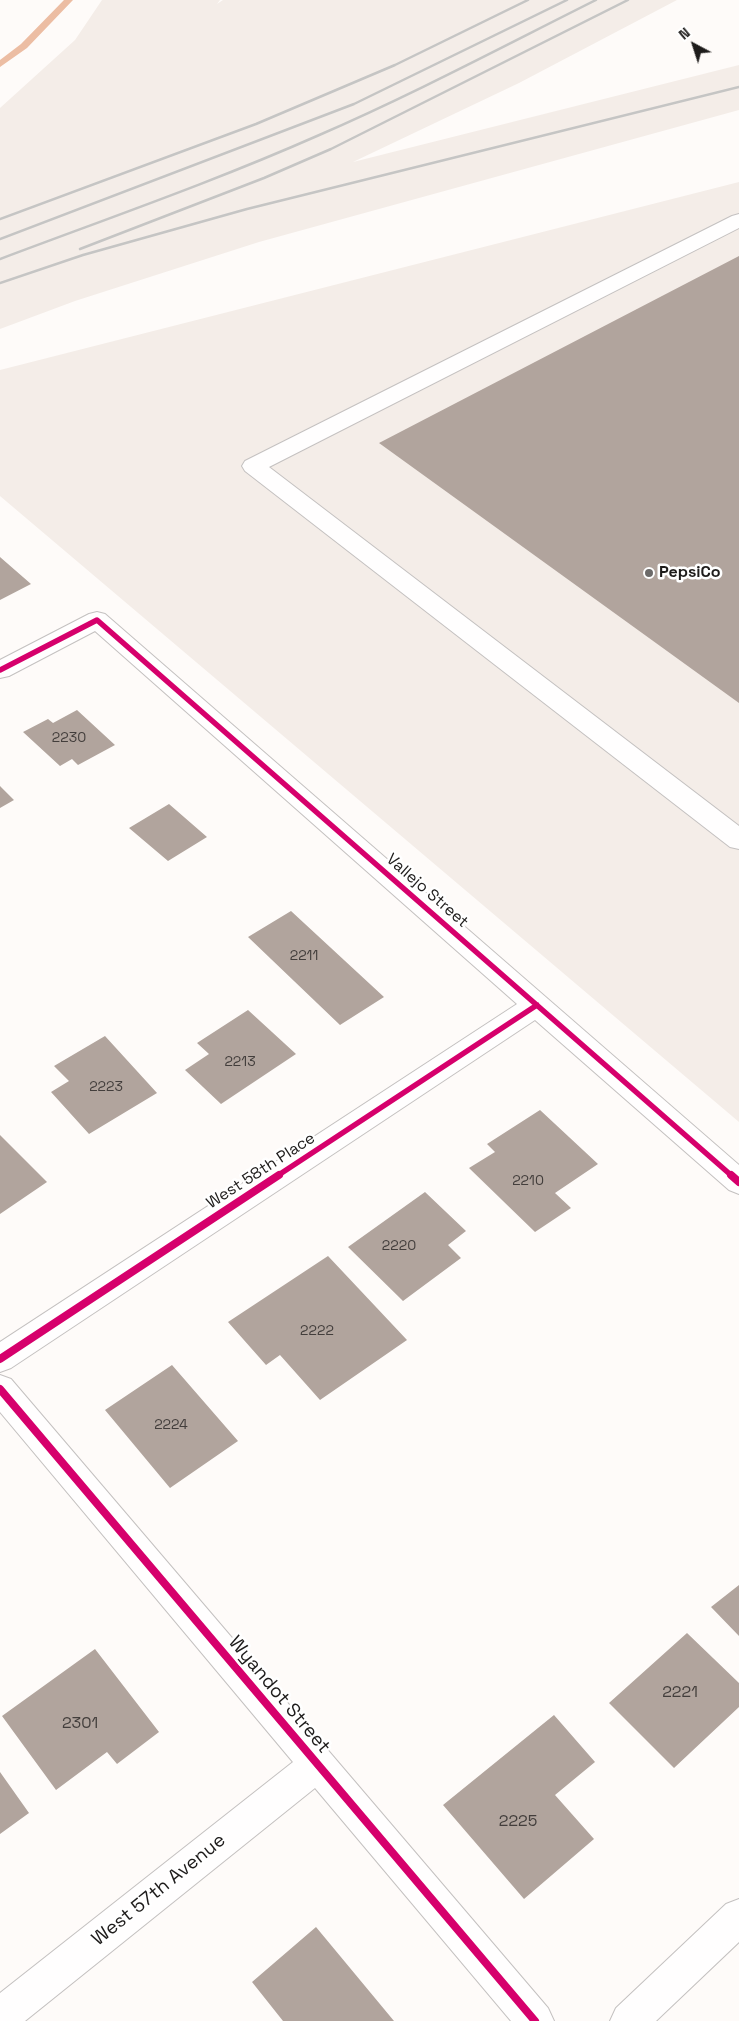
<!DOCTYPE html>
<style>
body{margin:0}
#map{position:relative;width:739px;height:2021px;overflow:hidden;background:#fefbf9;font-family:"Space Grotesk",sans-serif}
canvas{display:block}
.north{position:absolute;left:669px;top:20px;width:50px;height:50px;-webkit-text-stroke:4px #fff;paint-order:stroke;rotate:320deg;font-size:14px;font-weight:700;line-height:20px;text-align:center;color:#1e1c1b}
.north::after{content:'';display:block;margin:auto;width:18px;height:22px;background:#1e1c1b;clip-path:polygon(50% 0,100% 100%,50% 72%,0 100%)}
</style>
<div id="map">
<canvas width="739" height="2021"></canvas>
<div class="north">N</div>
</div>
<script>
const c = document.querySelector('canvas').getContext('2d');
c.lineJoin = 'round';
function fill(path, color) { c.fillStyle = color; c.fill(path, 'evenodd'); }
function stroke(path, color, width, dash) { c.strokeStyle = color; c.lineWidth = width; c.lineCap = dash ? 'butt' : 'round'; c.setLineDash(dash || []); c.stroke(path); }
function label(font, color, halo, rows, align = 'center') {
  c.font = font + ' "Space Grotesk",sans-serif'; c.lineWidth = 5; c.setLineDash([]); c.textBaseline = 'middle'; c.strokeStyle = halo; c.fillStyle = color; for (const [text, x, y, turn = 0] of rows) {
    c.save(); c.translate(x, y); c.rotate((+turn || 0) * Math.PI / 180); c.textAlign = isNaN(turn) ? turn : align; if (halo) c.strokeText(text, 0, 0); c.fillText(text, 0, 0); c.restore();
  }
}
fill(new Path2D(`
 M102 0H220L217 4 223 0H677L519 83 353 162 739 65V110L259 242 75 301 0 329V108L75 40Z
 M739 182V1122L0 496V370Z`), '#f4ede8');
fill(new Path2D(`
 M64 0H73L27 48 0 67V60L21 44Z`), '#ecbda3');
fill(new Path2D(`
 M739 256V703L379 443Z
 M0 557 31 584 0 600Z
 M77 710 115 745 78 765 72 759 60 766 23 732 48 719 53 723Z
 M0 786 14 800 0 808Z
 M169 804 207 837 168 861 129 828Z
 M291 911 384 997 340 1025 248 937Z
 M248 1010 296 1054 221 1104 185 1070 209 1054 197 1043Z
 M105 1036 157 1093 89 1134 51 1092 69 1081 54 1066Z
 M540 1110 598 1164 555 1193 571 1208 535 1232 469 1168 495 1152 487 1144Z
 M0 1135 47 1182 0 1214Z
 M425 1192 466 1231 448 1245 461 1258 403 1301 348 1247Z
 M328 1256 407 1340 320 1400 280 1355 266 1365 228 1322Z
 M172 1365 238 1441 170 1488 105 1410Z
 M739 1585V1636L711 1607Z
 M687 1633 739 1683V1707L674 1768 609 1703Z
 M95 1649 159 1732 117 1764 107 1752 56 1790 2 1716Z
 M554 1715 595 1762 555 1795 594 1839 524 1899 443 1805Z
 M0 1772 29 1813 0 1834Z
 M316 1927 394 2021H283L252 1982Z`), '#b1a49d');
const minor = new Path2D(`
 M739 214V228L269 467 739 826V849L730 847 245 471 242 466 245 461 732 216Z
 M97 612 105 614 739 1165V1194L729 1190 535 1020 11 1368 0 1372V1342L517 1004 95 631 9 676 0 678V660L89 614Z
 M0 1375 11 1379 548 2008 554 2021H511L315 1788 25 2021H0V1993L293 1762 0 1412Z
 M739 1899V1942L656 2021H610L616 2008 726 1904Z`);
stroke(minor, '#c4c1c0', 2);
fill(minor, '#fffefe');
stroke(new Path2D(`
 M0 219 256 124 395 65 528 0
 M0 239 354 104 567 0
 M80 249 264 178 331 149 628 0
 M0 259C106 219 213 182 317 136 412 95 504 46 596 0
 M0 283 83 255 247 209 739 87`), '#c5c5c4', 2.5);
stroke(new Path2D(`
 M0 670 97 620 732 1176
 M277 1176 537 1005`), '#d6006c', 5.5);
stroke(new Path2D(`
 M731 1175 739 1182
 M0 1359 279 1175
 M0 1389 535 2021`), '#d6006c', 8);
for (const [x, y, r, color] of [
 [649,573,5,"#6c6a69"]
]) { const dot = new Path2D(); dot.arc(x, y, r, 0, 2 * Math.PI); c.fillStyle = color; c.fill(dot); stroke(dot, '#fff', 2); }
label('14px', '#433e3c', null, [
 ["2230",69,738],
 ["2211",304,956],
 ["2213",240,1062],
 ["2223",106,1087],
 ["2210",528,1181],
 ["2220",399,1246],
 ["2222",317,1331],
 ["2224",171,1425]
]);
label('bold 16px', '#1e1c1b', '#fff', [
 ["PepsiCo",659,573]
], 'left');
label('16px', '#1e1c1b', '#fff', [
 ["Vallejo Street",427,891,41],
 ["West 58th Place",261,1171,-33]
]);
label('16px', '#433e3c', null, [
 ["2221",680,1693],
 ["2301",80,1724],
 ["2225",518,1822]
]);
label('19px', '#1e1c1b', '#fff', [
 ["Wyandot Street",279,1695,50],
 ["West 57th Avenue",159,1890,-39]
]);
</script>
